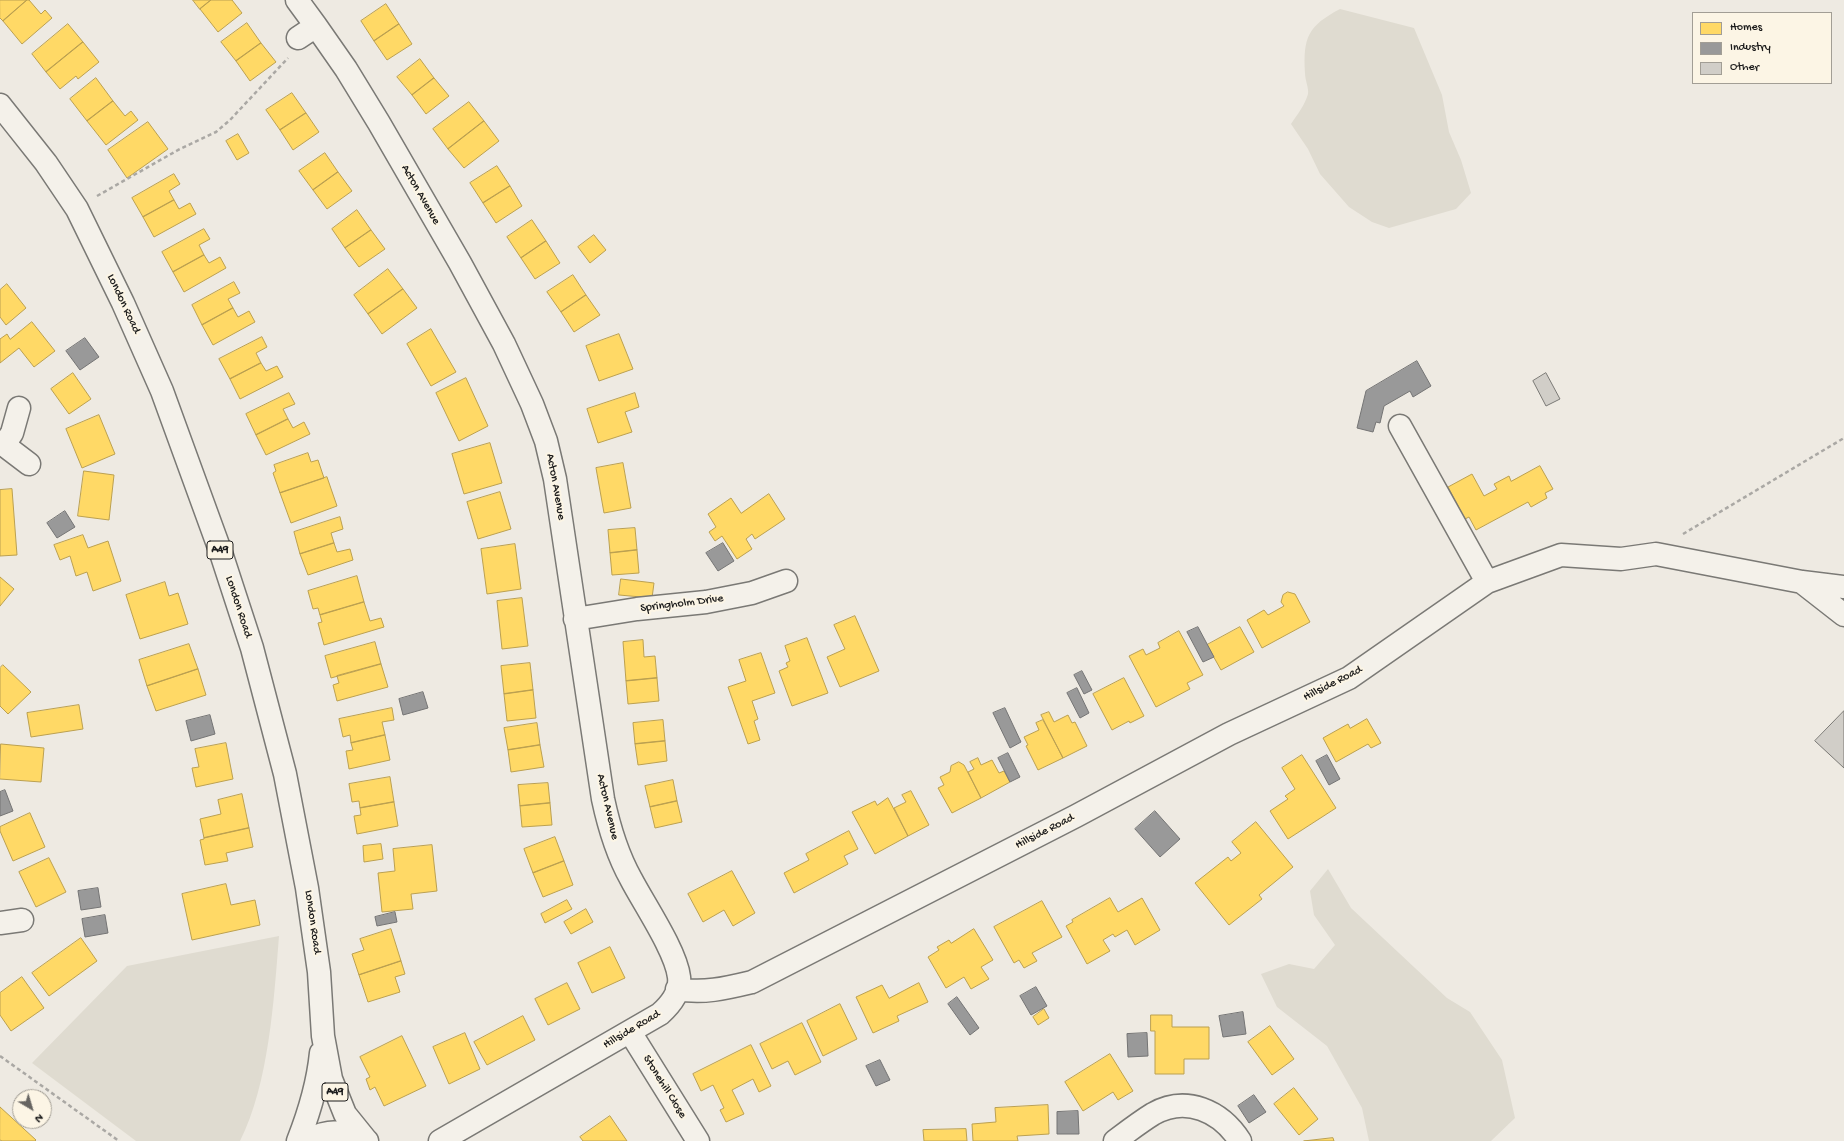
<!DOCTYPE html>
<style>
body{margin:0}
#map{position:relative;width:1844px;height:1141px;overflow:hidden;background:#eeeae2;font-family:"Gochi Hand",sans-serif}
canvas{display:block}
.legend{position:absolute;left:1692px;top:12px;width:140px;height:72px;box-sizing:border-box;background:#fcf5e5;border:1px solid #a29e95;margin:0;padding:5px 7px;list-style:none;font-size:12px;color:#1c1c1c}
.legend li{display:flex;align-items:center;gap:8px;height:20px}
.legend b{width:20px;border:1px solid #a29e95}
.north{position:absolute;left:12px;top:1089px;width:40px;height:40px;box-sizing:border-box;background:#fcf5e5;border:1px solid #a29e95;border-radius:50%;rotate:142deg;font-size:11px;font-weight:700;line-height:16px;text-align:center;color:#1c1c1c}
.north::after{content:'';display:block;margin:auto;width:14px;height:18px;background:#666461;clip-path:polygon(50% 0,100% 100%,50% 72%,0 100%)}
</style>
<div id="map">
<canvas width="1844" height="1141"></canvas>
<ul class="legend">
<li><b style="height:11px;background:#ffd966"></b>Homes</li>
<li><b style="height:11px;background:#999"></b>Industry</li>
<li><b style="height:11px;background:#d1cec8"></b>Other</li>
</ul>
<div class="north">N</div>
</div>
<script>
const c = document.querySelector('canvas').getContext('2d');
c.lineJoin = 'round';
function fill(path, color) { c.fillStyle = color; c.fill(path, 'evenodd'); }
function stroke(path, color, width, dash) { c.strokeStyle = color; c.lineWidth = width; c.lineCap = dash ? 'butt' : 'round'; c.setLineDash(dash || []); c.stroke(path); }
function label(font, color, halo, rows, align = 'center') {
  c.font = font + ' "Gochi Hand",sans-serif'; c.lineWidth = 4; c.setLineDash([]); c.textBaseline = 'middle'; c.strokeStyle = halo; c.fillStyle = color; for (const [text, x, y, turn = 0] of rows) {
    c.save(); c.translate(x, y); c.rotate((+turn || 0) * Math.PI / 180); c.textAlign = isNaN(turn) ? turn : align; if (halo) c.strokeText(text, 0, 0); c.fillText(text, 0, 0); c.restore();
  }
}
fill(new Path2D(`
 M1340 9 1414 28 1442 95 1449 132 1461 160 1471 193 1456 209 1389 228 1372 222 1349 207 1320 174 1308 149 1291 124C1297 115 1305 105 1308 94 1309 88 1305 80 1305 73 1303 37 1308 26 1340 9Z
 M1328 869 1351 908 1447 998 1470 1012 1502 1060 1515 1118 1491 1141H1369L1362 1108 1327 1046 1277 1007 1261 974 1289 964 1314 969 1335 945 1314 915 1310 891Z
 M279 936C274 999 269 1084 240 1141H136L32 1063 127 966Z`), '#dfdbd0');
const homes = new Path2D(`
 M0 0H27L3 21 0 18Z
 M27 0H29L41 14 45 10 52 18 22 44 3 21Z
 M193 0H211L200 9Z
 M211 0H232L242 13 218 32 200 9Z
 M386 4 399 24 374 41 361 21Z
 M247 23 261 43 236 61 221 42Z
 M68 24 83 42 46 72 32 54Z
 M399 24 412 44 387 60 374 41Z
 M83 42 99 62 78 79 76 76 60 89 46 72Z
 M261 43 276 62 250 81 236 61Z
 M420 59 434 78 412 95 397 77Z
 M96 78 113 101 87 121 70 99Z
 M434 78 449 96 426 114 412 95Z
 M292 93 306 113 280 130 266 110Z
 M113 101 125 116 131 111 138 120 106 145 87 121Z
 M469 102 484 121 448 149 433 129Z
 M306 113 319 132 293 150 280 130Z
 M484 121 499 141 464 168 448 149Z
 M148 122 168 149 127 178 108 150Z
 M238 134 249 153 237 160 226 141Z
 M325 153 338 172 313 190 299 171Z
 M497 166 510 186 483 203 470 183Z
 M338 172 352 191 327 209 313 190Z
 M174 174 180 184 169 191 174 200 143 217 132 198Z
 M510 186 522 206 496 223 483 203Z
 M174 200 179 209 190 203 196 214 154 237 143 217Z
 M357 210 371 230 345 248 332 229Z
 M532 220 546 241 521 258 507 237Z
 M204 229 210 239 199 245 204 255 173 272 162 252Z
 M371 230 385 249 359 267 345 248Z
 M594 235 606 250 590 263 578 247Z
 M546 241 560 263 535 279 521 258Z
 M204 255 209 263 220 257 226 268 184 292 173 272Z
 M388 269 403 289 368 314 354 295Z
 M573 275 586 295 561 312 547 292Z
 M234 282 240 293 228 299 233 308 202 325 192 305Z
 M7 284 26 308 6 325 0 317V290Z
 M403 289 417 308 382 334 368 314Z
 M586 295 600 315 574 332 561 312Z
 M233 308 238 317 249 311 255 322 213 345 202 325Z
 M32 322 55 351 34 367 19 348 0 363V339L7 334 10 339Z
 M431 329 456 372 431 386 407 344Z
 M619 334 633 369 599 381 586 346Z
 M262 337 267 347 256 353 261 363 230 379 219 359Z
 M261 363 266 371 277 366 283 377 240 399 230 379Z
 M73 373 91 399 69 414 51 389Z
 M466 378 488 426 459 441 436 393Z
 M289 393 295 404 283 409 288 419 256 435 246 414Z
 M635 393 639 407 625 412 632 432 598 443 587 409Z
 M99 415 115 454 82 468 66 429Z
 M288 419 293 428 304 422 310 434 266 455 256 435Z
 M490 443 502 483 464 494 452 454Z
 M308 453 311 462 318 460 324 478 280 493 273 473 276 471 274 465Z
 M623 463 631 508 604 513 596 468Z
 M1540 466 1553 489 1545 493 1547 498 1531 507 1528 502 1476 530 1469 517 1465 519 1448 487 1472 474 1484 496 1497 489 1494 484 1509 476 1511 481Z
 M84 471 114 475 109 520 78 516Z
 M327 477 337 506 291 523 280 493Z
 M12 489 17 555 0 556V490Z
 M500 492 511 529 478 539 467 502Z
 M769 494 785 519 755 539 752 534 746 539 752 549 737 559 722 536 715 541 709 532 716 527 708 514 731 498 741 513Z
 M340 517 343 529 331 533 334 543 300 554 294 532Z
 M635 528 637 550 610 553 608 530Z
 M83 535 88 548 108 541 121 581 93 591 87 572 76 576 70 556 60 560 54 545Z
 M334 543 337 552 350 549 353 560 308 575 300 554Z
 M515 544 521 589 487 594 481 549Z
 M637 550 639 573 612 575 610 553Z
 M357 576 364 602 320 615 318 608 313 609 308 591Z
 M0 577 14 589 0 606Z
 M621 579 654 583 652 598 619 595Z
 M165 582 169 596 178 593 188 624 140 639 126 595Z
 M1288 592 1295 594 1310 622 1262 648 1247 620 1264 610 1268 615 1284 606 1281 602 1283 595Z
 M522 598 528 646 502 649 497 601Z
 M364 602 370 621 381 618 384 627 324 645 318 623 322 622 320 615Z
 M855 616 879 671 840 687 827 657 845 649 834 625Z
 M1240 627 1254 652 1221 670 1207 645Z
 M1179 631 1203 675 1187 683 1190 689 1156 707 1129 656 1143 649 1146 655 1160 648 1158 643Z
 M807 638 828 693 792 706 779 671 788 667 786 663 790 661 785 646Z
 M643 640 644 657 655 656 657 678 626 681 623 642Z
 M375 642 381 664 331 678 325 656Z
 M189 644 198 669 147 686 139 660Z
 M761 653 775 693 752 701 758 719 754 721 760 740 748 744 728 687 746 681 739 660Z
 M530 663 533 690 504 694 501 666Z
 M381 664 388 687 337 701 333 685 339 683 337 676Z
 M3 665 31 692 8 714 0 706V668Z
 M198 669 206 695 156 711 147 686Z
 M657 678 659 701 628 704 626 681Z
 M1124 678 1144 716 1130 723 1129 721 1112 730 1093 694Z
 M533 690 536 718 507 721 504 694Z
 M79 705 83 729 31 737 27 713Z
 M392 708 394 720 382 722 385 735 351 743 350 735 343 737 339 719Z
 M1049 712 1054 722 1068 715 1072 723 1075 722 1087 746 1063 758 1041 715Z
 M1367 719 1381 743 1371 748 1368 744 1336 762 1323 738 1348 724 1350 728Z
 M663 720 665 741 635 744 633 723Z
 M1043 720 1063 758 1038 770 1026 746 1028 745 1024 737 1039 730 1036 723Z
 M537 723 540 745 508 750 504 728Z
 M385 735 390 760 349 769 346 751 353 750 351 743Z
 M665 741 667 761 638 765 635 744Z
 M226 743 233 779 196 787 192 768 199 767 195 749Z
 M1 744 44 748 41 782 0 779Z
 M540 745 544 767 511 772 508 750Z
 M1302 755 1336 808 1288 839 1270 811 1288 799 1285 796 1295 789 1282 768Z
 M978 758 981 765 992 760 999 773 1004 771 1010 782 981 798 968 772 974 769 970 762Z
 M959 762 964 765 981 798 952 813 938 788 944 785 940 777 950 772 951 766Z
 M390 777 394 802 360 808 359 801 352 802 349 784Z
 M673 780 677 801 650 807 645 786Z
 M548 783 550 803 520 806 518 785Z
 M911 791 929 825 908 836 894 808 906 802 902 795Z
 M242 794 249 828 204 838 200 819 221 814 218 800Z
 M888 798 908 836 875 854 852 812 875 801 877 805Z
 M677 801 682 822 655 828 650 807Z
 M394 802 398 826 357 834 354 816 361 815 360 808Z
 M550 803 552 825 522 827 520 806Z
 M30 813 45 847 13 861 0 831V827Z
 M1256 822 1293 867 1259 895 1262 899 1229 925 1195 883 1228 857 1231 861 1241 853 1232 842Z
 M249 828 253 847 226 853 228 861 205 865 200 840 204 839V838Z
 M849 831 858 849 844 856 848 864 794 893 784 873 809 860 806 854Z
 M555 837 564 861 533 873 524 849Z
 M381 844 383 859 364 862 363 846Z
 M432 845 437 891 411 894 413 909 382 912 378 873 395 871 393 849Z
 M49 858 66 892 36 907 19 872Z
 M564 861 573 885 543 897 533 873Z
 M732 871 755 913 733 926 724 910 703 922 688 894Z
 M226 884 231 905 255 900 260 925 192 940 182 894Z
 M1110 898 1118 912 1142 898 1160 930 1135 945 1127 930 1115 937 1113 934 1103 940 1110 951 1087 964 1066 926 1073 922 1072 920Z
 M567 900 572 909 545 923 541 914Z
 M1042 901 1062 937 1032 953 1037 961 1024 968 1019 960 1014 963 994 927Z
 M586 909 593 922 571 934 564 922Z
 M391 929 401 961 359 975 352 954 364 950 360 939Z
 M974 929 993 960 981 967 989 979 971 989 964 977 946 988 928 957 939 950 937 947 949 940 951 943Z
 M81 938 97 961 49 996 32 973Z
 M610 947 625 978 592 993 578 963Z
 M401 961 405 974 395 977 400 992 368 1002 359 975Z
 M22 977 44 1008 11 1031 0 1015V993Z
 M567 983 580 1009 548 1025 535 999Z
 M919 983 928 1002 897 1016 899 1021 873 1033 856 997 882 985 889 998Z
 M840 1004 857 1039 823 1056 807 1021Z
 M1044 1009 1049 1018 1038 1025 1033 1017Z
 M1151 1015H1172V1027H1209V1059H1184V1074H1155V1031H1151Z
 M523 1016 535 1040 487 1065 474 1042Z
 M802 1023 821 1062 795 1075 788 1061 772 1069 760 1044Z
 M1270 1026 1294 1059 1272 1075 1248 1042Z
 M465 1033 480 1069 449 1084 433 1047Z
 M402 1036 426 1086 384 1106 375 1087 370 1090 366 1079 370 1077 360 1057Z
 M751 1045 771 1086 759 1092 753 1079 732 1090 744 1114 726 1122 720 1110 724 1108 713 1085 701 1091 693 1074Z
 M1110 1054 1133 1091 1118 1100 1113 1092 1083 1111 1065 1082Z
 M1294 1088 1318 1119 1299 1135 1274 1104Z
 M1048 1105 1049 1134 1017 1136 1018 1141H973L972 1124 996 1122 995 1108Z
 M0 1107 36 1140 35 1141H2L0 1140Z
 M610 1116 627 1141H583L580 1137Z
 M966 1129 967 1141H924L923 1130Z
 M1333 1138 1334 1141H1304Z`);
fill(homes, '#ffd966');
stroke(homes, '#bba050', 1);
const industry = new Path2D(`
 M85 338 99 357 80 370 66 351Z
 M1417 361 1431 386 1413 397 1410 391 1384 406 1380 423 1376 422 1373 432 1357 428 1366 391Z
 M65 511 75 527 57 538 47 523Z
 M723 543 734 561 718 571 706 553Z
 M1198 627 1214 657 1203 662 1187 632Z
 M1082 671 1092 690 1084 694 1074 675Z
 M1077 688 1089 713 1080 718 1067 693Z
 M423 692 428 708 403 715 399 699Z
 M1005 708 1021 742 1010 748 993 713Z
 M210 715 215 734 191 741 186 721Z
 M1008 753 1020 777 1010 782 998 758Z
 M1327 755 1340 779 1329 785 1316 761Z
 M5 790 13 811 0 816V792Z
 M1155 811 1180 839 1160 857 1135 829Z
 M98 888 101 907 81 910 78 891Z
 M395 912 397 922 377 926 375 917Z
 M105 915 108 933 85 937 82 919Z
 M1036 987 1047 1006 1031 1015 1020 996Z
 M957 997 979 1028 970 1035 948 1004Z
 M1243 1012 1246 1034 1223 1037 1219 1016Z
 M1147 1033 1148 1056 1128 1057 1127 1034Z
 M880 1060 890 1080 876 1086 866 1066Z
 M1254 1095 1266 1112 1249 1123 1238 1106Z
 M1078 1111 1079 1134H1057V1112Z`);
fill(industry, '#999');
stroke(industry, '#747474', 1);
const building = new Path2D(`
 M1546 373 1560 399 1546 406 1533 381Z
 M1844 711V768L1815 741Z`);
fill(building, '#d1cec8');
stroke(building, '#7a7975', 1);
const minor = new Path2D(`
 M297 0 316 26 298 38
 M316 26 346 69 379 123 460 263 504 344 532 404 546 441 555 479 603 799C609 827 617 854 631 879 644 904 676 951 679 977 681 992 670 1005 660 1014L440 1141
 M19 408 12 433 4 445 29 464
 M1400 426 1487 582
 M1803 583 1844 615
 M575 619 637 609 706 602 752 593 786 581
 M0 923 22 920
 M677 989C703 994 727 988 752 982L1076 816 1229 734 1349 678 1487 582 1561 555 1621 559 1656 554 1802 582 1844 587
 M630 1032 698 1141
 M1115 1141C1127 1132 1140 1122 1153 1114 1186 1095 1221 1111 1240 1141`);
const highway = new Path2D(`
 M0 105 46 163 77 209 123 303 162 391 221 553 252 648 285 774 307 888 319 972 323 1036 331 1079 345 1114 366 1140
 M298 1141C309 1113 318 1083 321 1053
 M308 1141C326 1129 349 1130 367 1141`);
stroke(minor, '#7a7975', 25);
stroke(highway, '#7a7975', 25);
stroke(new Path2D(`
 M97 196 178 150 216 132 230 120 288 58
 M1683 534 1844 438
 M0 1056 119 1141`), '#aaa8a4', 2.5, [4, 3]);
stroke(minor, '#f4f1ea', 22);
stroke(highway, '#f4f1ea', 22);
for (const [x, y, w] of [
 [220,550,26],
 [335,1092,26]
]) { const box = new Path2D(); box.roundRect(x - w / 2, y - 9, w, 18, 3); c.fillStyle = '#fcf5e5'; c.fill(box); stroke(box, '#1c1c1c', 1); }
label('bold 11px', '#1c1c1c', null, [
 ["A49",220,550],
 ["A49",335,1092]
]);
label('12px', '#1c1c1c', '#fcf5e5', [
 ["Acton Avenue",420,195,60],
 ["London Road",123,304,65],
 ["Acton Avenue",555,487,80],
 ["Springholm Drive",682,604,-7],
 ["London Road",238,607,72],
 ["Hillside Road",1333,684,-27],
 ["Acton Avenue",607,807,77],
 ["Hillside Road",1045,832,-27],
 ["London Road",312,922,82],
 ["Hillside Road",632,1030,-31],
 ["Stonehill Close",664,1087,58]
]);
</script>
